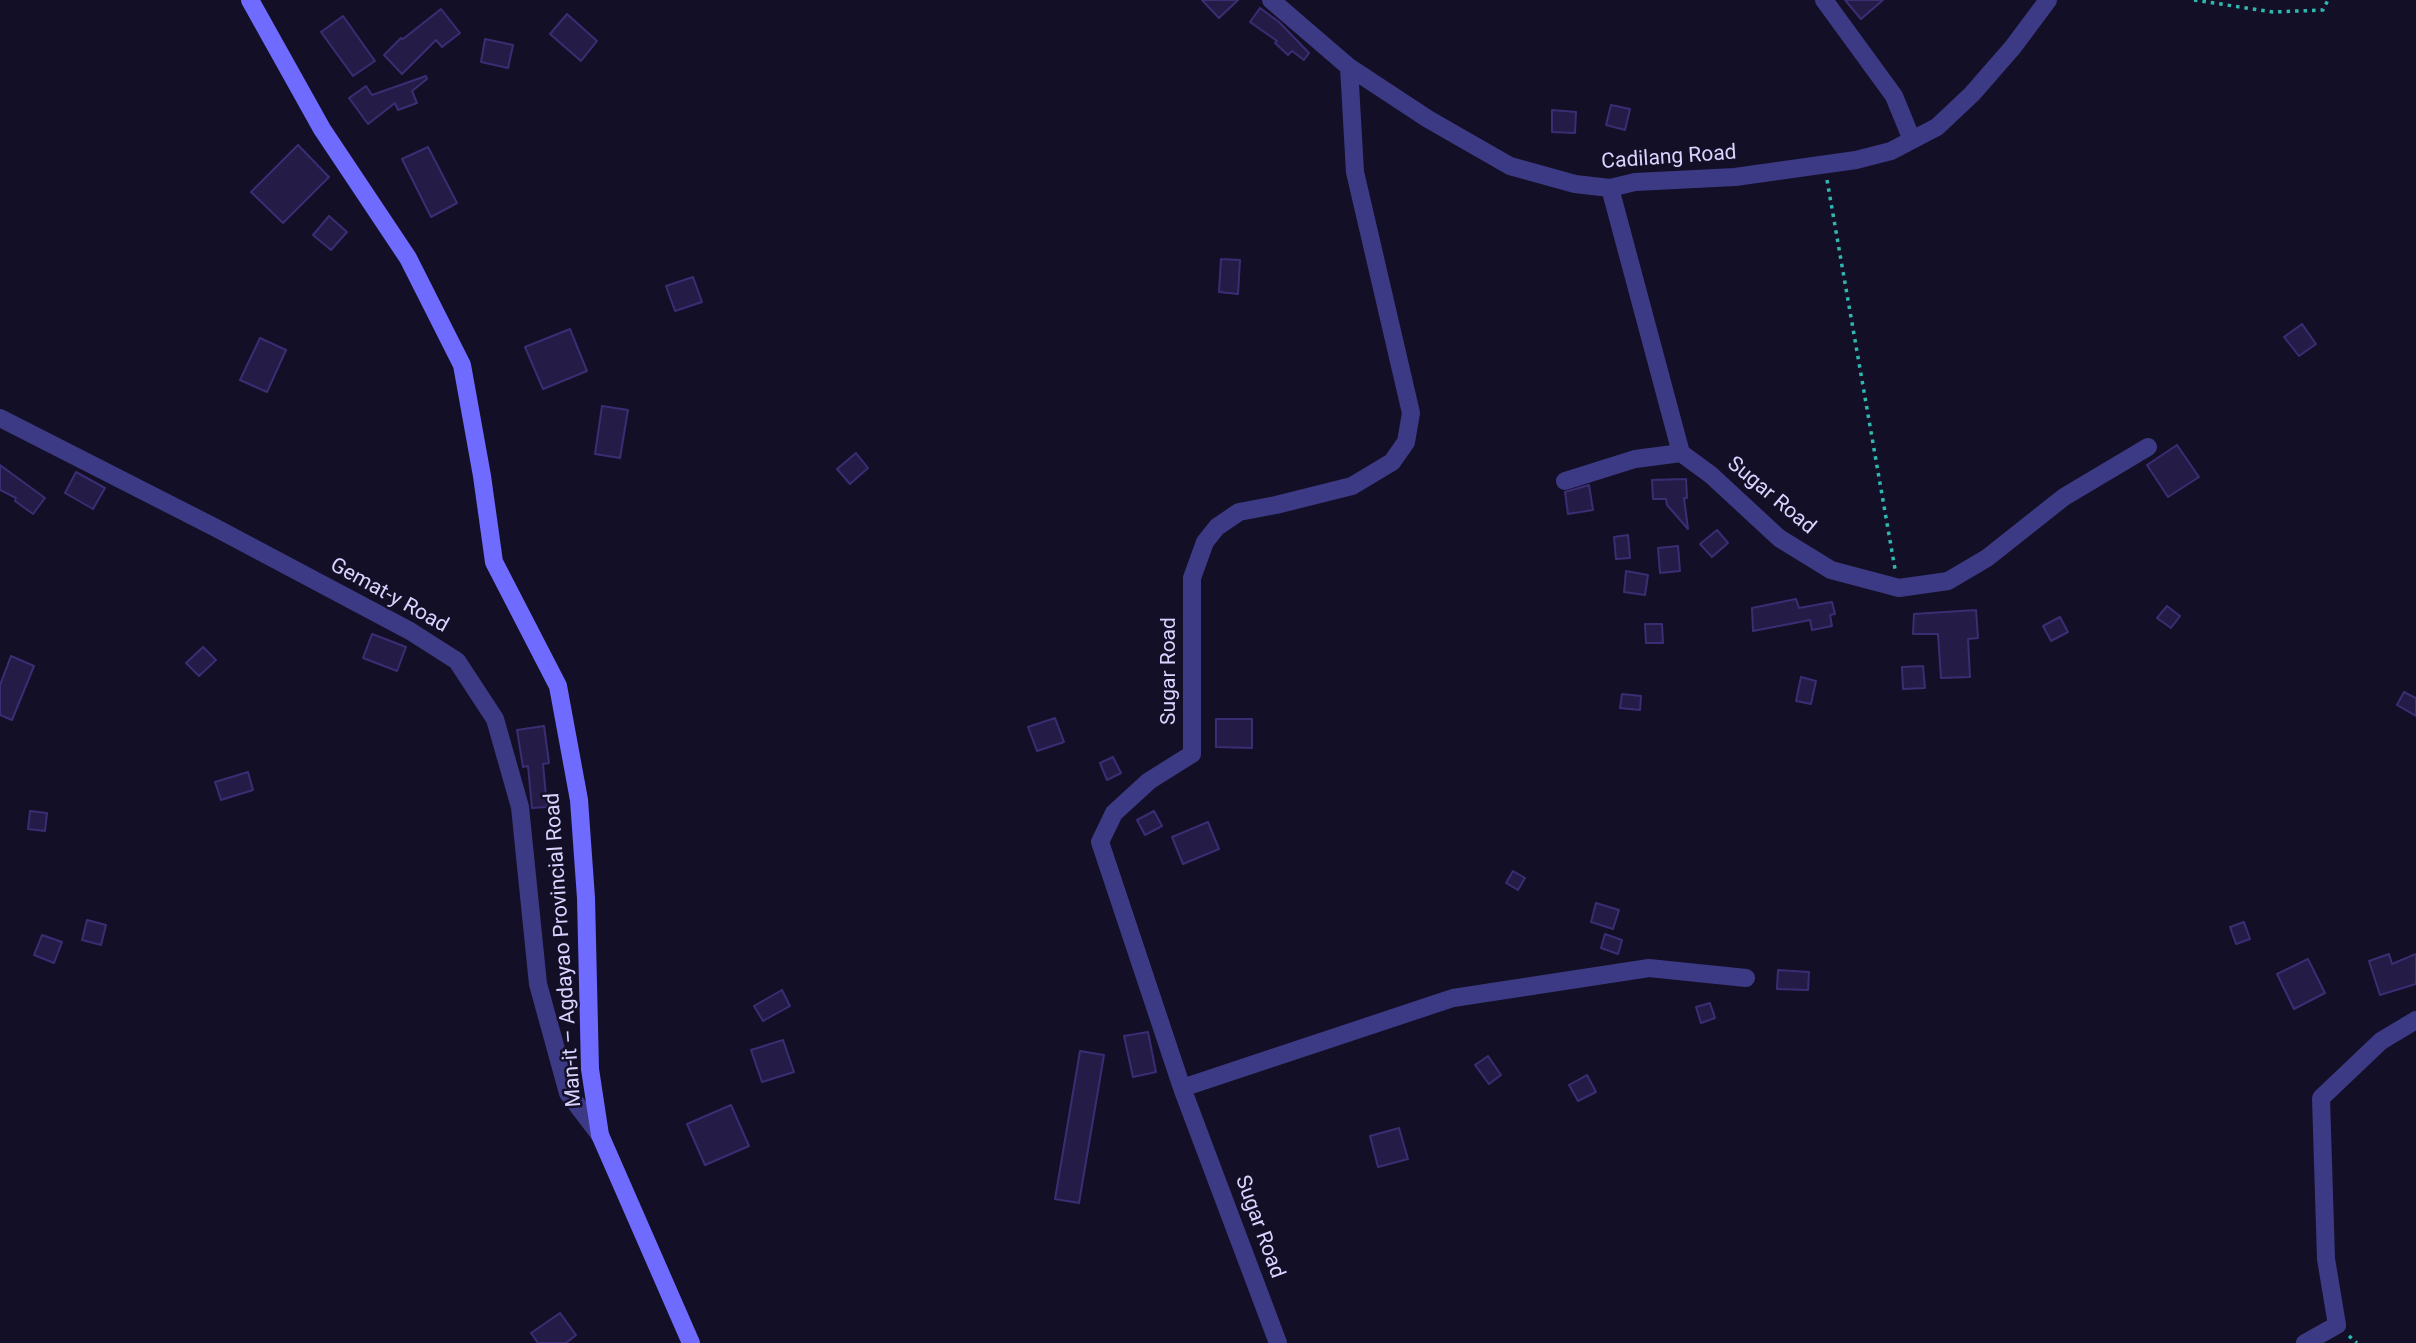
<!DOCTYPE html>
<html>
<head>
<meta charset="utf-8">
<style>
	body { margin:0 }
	canvas { display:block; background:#130f26 }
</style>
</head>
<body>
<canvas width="2416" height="1343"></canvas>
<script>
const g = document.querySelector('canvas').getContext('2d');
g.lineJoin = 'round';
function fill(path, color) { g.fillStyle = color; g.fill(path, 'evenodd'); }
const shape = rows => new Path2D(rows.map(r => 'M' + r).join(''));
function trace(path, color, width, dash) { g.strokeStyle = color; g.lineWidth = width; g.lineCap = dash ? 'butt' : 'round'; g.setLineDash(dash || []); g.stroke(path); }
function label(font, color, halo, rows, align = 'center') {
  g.font = font + ' Roboto,sans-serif'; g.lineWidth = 5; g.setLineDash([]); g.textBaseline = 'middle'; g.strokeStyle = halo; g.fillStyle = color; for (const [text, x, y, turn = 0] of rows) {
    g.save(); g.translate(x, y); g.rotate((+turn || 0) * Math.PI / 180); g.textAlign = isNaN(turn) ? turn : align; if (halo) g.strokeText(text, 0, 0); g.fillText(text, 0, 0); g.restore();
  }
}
const building = shape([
	[1202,0,1238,0,1219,18,1202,0],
	[1845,0,1883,0,1861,19,1845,0],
	[1260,8,1279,22,1309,53,1304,60,1292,51,1288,55,1275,43,1277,41,1250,22,1260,8],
	[441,9,460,33,442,47,436,40,402,74,384,55,401,38,403,39,441,9],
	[567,14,597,41,581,61,550,34,567,14],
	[343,16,375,61,353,76,321,32,343,16],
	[485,39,513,45,508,68,481,62,485,39],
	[426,76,427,79,412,91,417,103,398,110,395,103,368,124,349,98,366,86,372,95,426,76],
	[1611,105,1630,109,1625,130,1606,125,1611,105],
	[1552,110,1576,112,1575,133,1552,132,1552,110],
	[298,145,329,177,283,223,251,192,298,145],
	[428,147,457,203,431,217,402,159,428,147],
	[329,216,347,232,331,250,313,235,329,216],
	[1221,259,1240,260,1238,294,1219,292,1221,259],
	[693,277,702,302,675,311,666,286,693,277],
	[2302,324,2316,344,2299,356,2284,337,2302,324],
	[570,329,587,371,543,389,525,347,570,329],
	[260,338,286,350,267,392,240,380,260,338],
	[602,406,628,410,620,458,595,454,602,406],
	[2177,445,2199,477,2168,497,2147,465,2177,445],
	[856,453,868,468,850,484,837,469,856,453],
	[0,465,45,498,33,514,15,501,16,498,0,490,0,465],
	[76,472,105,488,93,509,65,493,76,472],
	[1686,479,1687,498,1684,498,1688,529,1667,505,1666,499,1653,499,1652,480,1686,479],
	[1589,485,1593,510,1568,514,1565,492,1589,485],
	[1717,530,1728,543,1712,557,1700,544,1717,530],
	[1628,535,1630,558,1616,559,1614,537,1628,535],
	[1678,546,1680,571,1660,573,1658,548,1678,546],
	[1626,571,1648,575,1645,595,1624,592,1626,571],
	[1796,599,1799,608,1832,602,1835,614,1830,615,1832,626,1812,630,1810,620,1753,631,1752,608,1796,599],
	[2167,606,2180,616,2171,628,2157,618,2167,606],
	[1976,610,1978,638,1968,639,1970,677,1941,678,1938,634,1913,634,1914,614,1976,610],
	[2060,617,2068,632,2051,641,2043,626,2060,617],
	[1645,624,1662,624,1663,643,1646,643,1645,624],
	[372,634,406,647,397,671,363,658,372,634],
	[203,647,216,660,199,676,186,663,203,647],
	[11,656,34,666,12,720,0,715,0,685,11,656],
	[1923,666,1925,688,1903,689,1902,667,1923,666],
	[1801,677,1816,681,1811,704,1796,701,1801,677],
	[2404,692,2416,698,2416,716,2397,705,2404,692],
	[1622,694,1641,696,1640,710,1620,708,1622,694],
	[1055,718,1064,742,1037,751,1028,727,1055,718],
	[1216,719,1252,719,1252,748,1216,747,1216,719],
	[544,726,549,763,543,764,547,807,532,808,528,766,523,767,517,730,544,726],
	[1113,757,1121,773,1107,780,1100,763,1113,757],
	[248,772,253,790,221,800,215,782,248,772],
	[30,811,47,813,45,831,28,829,30,811],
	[1154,811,1162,826,1145,835,1137,820,1154,811],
	[1208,822,1219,849,1183,864,1172,837,1208,822],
	[1513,871,1525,878,1518,890,1506,883,1513,871],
	[1596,903,1619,910,1613,929,1591,922,1596,903],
	[87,920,106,925,101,945,82,940,87,920],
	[2244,922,2250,939,2236,944,2230,927,2244,922],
	[1605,934,1622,940,1618,954,1601,948,1605,934],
	[42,935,62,942,54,963,34,955,42,935],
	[2389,954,2392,964,2416,954,2416,984,2380,995,2369,961,2389,954],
	[2308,959,2325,993,2294,1009,2277,974,2308,959],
	[1778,970,1809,972,1808,990,1777,989,1778,970],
	[782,990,790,1006,763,1021,754,1006,782,990],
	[1710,1003,1715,1018,1701,1023,1696,1007,1710,1003],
	[1148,1032,1156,1072,1133,1077,1124,1036,1148,1032],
	[783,1040,794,1072,762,1082,751,1050,783,1040],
	[1080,1051,1104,1055,1079,1203,1055,1199,1080,1051],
	[1488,1056,1501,1075,1489,1084,1475,1065,1488,1056],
	[1587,1075,1596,1092,1578,1101,1569,1085,1587,1075],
	[731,1105,749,1146,705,1165,687,1124,731,1105],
	[1399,1128,1408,1159,1378,1167,1370,1136,1399,1128],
	[560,1313,576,1335,566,1343,538,1343,531,1333,560,1313]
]);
const path = shape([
	[2194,0,2273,12,2323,10,2328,0],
	[1827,180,1895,569],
	[2349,1336,2357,1343]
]);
const street = shape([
	[1271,0,1349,67,1428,119,1510,166,1575,184,1610,188,1635,182,1735,177,1856,160,1891,151,1912,140,1894,96,1824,0],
	[1912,140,1937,127,1972,94,2013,47,2048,0],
	[1610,188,1681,453,1711,475,1779,538,1831,570,1899,588,1948,581,1987,558,2064,497,2148,447],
	[0,418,216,528,410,631,457,661,495,719,520,807,538,984,568,1093,600,1135],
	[1565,481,1635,459,1681,453],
	[1182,1088,1453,998,1649,968,1746,978],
	[1278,1343,1182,1088,1100,842,1114,813,1149,781,1192,754,1192,578,1205,542,1217,527,1239,512,1276,505,1352,486,1392,462,1406,442,1411,413,1355,172,1349,67],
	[2305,1343,2337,1325,2326,1259,2321,1098,2381,1041,2416,1020]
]);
const secondary = shape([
	[250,0,322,129,408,258,462,365,482,476,494,562,558,686,579,800,586,898,590,1069,600,1135,691,1343]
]);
const streetNames = [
	["Cadilang Road",1669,158,-4],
	["Sugar Road",1771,496,40],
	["Gemat-y Road",389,596,29],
	["Sugar Road",1170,671,-90],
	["Man-it – Agdayao Provincial Road",564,950,-94],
	["Sugar Road",1259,1227,70]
];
fill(building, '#241b47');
trace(building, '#3b2d73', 2);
trace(path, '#2fb8b0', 3.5, [3.5, 5]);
trace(street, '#3d3a85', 18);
trace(secondary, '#6f6bff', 18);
label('21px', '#d9d4ff', '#130f26', streetNames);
</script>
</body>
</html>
